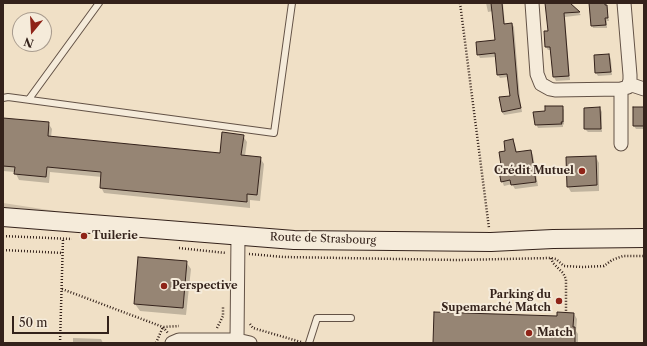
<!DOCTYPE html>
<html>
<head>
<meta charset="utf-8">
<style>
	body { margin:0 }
	#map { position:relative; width:647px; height:346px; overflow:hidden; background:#f0e0c6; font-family:"Libre Caslon Text",serif }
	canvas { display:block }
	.frame { position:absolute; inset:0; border:4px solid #34221b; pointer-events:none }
	.north { position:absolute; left:12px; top:12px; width:40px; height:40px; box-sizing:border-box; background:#f5ebda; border:1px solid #a89b8e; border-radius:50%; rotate:198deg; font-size:11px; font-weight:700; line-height:16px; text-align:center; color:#34221b }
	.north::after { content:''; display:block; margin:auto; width:14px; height:18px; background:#8f2418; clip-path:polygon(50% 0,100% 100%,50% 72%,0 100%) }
	.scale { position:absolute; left:12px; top:316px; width:97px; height:18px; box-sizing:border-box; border:2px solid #34221b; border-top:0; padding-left:5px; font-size:12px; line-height:14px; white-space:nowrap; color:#34221b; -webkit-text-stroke:3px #f5ebda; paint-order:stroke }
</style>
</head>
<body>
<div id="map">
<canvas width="647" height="346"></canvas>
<div class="frame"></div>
<div class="north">N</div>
<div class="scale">50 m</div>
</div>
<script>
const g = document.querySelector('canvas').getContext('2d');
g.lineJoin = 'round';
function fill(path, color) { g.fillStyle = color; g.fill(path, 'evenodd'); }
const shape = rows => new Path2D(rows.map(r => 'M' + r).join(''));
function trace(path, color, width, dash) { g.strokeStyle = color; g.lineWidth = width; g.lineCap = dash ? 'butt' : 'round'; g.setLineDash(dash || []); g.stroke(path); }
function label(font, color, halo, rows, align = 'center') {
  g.font = font + ' "Libre Caslon Text",serif'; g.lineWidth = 4; g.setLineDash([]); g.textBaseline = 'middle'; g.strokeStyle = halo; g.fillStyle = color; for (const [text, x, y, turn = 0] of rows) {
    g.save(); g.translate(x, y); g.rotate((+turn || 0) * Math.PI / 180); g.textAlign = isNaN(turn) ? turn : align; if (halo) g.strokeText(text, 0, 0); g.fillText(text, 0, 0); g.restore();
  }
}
const green = shape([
	[3,203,62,212,3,207]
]);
const shadow = shape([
	[486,3,503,3,505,25,512,24,514,27,520,99,522,112,504,115,502,112,511,96,508,77,500,78,498,75,496,57,480,58,478,54,496,41,493,11,488,12],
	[546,3,569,3,581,15,565,17,570,80,556,81,554,77,552,50,548,50,546,47,549,32],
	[590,3,606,3,609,21,607,21,607,28,593,28,592,25],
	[609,55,611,59,612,75,598,76,596,73],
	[562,107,564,110,564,124,563,125,563,127,538,128,536,124,546,112],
	[600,108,602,112,602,132,588,132,585,129],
	[644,108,644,129,636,129,634,126],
	[3,119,48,123,52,129,51,137,220,154,243,136,247,142,245,156,260,158,264,164,260,201,250,200,250,208,104,193,101,187,102,177,50,172,49,183,19,180,15,172,3,171],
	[513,140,515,144,517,153,531,151,533,155,538,186,515,189,512,184,504,186,502,181,502,166,507,152],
	[596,157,599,163,599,191,571,192,568,187],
	[186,262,191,269,186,315,140,311,135,304],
	[574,314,577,319,576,331,578,334,578,343,434,343],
	[73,338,101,339,103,343,73,343]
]);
const building = shape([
	[491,3,502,3,504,24,512,23,518,94,521,108,502,112,499,97,510,96,507,74,497,75,495,53,477,55,476,42,495,40,491,3],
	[545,3,570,3,580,12,564,13,569,76,553,77,550,47,545,47,544,31,548,31,545,3],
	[589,3,605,3,605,5,607,5,608,18,605,18,606,25,591,26,589,3],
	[609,54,611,72,595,73,594,55,609,54],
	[545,106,563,106,563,122,561,122,562,124,535,125,533,112,545,111,545,106],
	[600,107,601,129,584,129,584,108,600,107],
	[633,107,644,107,644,126,633,126,633,107],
	[3,118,49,122,48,136,220,153,222,132,244,135,241,155,261,157,257,195,247,194,247,202,100,188,101,172,47,167,46,177,14,174,15,167,3,166,3,118],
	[513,139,516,152,531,150,536,182,511,185,510,180,501,182,498,166,501,165,499,152,505,151,504,141,513,139],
	[596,156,597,185,567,187,566,157,596,156],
	[138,257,187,261,183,308,134,304,138,257],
	[434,312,557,316,557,312,574,313,573,327,575,327,575,343,433,343,434,312]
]);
const path = shape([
	[460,3,489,228],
	[3,236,72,239],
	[179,248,226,253],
	[3,250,63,253],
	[249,254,284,257,458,260,551,258,556,259,564,266,583,267,604,266,612,260,623,256,644,256],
	[551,258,553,263,563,273,566,279,566,312],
	[62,289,163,327,168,333],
	[250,324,253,328,301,342],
	[217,328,223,316,223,306],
	[60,343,63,239],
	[156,343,163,327,179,326]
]);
const lane = shape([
	[3,98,8,97,274,133,292,3],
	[29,99,99,3],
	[309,343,317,318,351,318]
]);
const street = shape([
	[532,3,537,74,541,84,550,89,555,90,621,89,628,87,630,80,630,75,624,3],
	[629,84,644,89],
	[621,89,621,144],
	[237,340,250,343],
	[172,343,179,340,237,340,238,236]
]);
const secondary = shape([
	[3,217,294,240,491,242,553,239,644,238]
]);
const markers = [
	[582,171,4,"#8f2418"],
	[84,236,4,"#8f2418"],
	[164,286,4,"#8f2418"],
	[559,301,4,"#8f2418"],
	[529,333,4,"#8f2418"]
];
const poiNames = [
	["Crédit Mutuel",574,171,"right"],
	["Tuilerie",92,236],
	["Perspective",172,286],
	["Parking du",551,295,"right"],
	["Supemarché Match",551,308,"right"],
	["Match",537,333]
];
const streetNames = [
	["Route de Strasbourg",323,239,2]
];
fill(green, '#d0c0a9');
fill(shadow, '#0003');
fill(building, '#968574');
trace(building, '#34221b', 1);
trace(lane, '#635246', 8);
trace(street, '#635246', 15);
trace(secondary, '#34221b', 20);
trace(path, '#34221b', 2.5, [1, 2]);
trace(lane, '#f5ebda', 6);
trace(street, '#f5ebda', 13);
trace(secondary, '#f5ebda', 18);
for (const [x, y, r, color] of markers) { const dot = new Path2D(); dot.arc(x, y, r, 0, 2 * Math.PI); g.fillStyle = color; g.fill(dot); trace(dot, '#f5ebda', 1.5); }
label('bold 11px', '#34221b', '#f5ebda', poiNames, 'left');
label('11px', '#34221b', '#f5ebda', streetNames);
</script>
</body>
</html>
